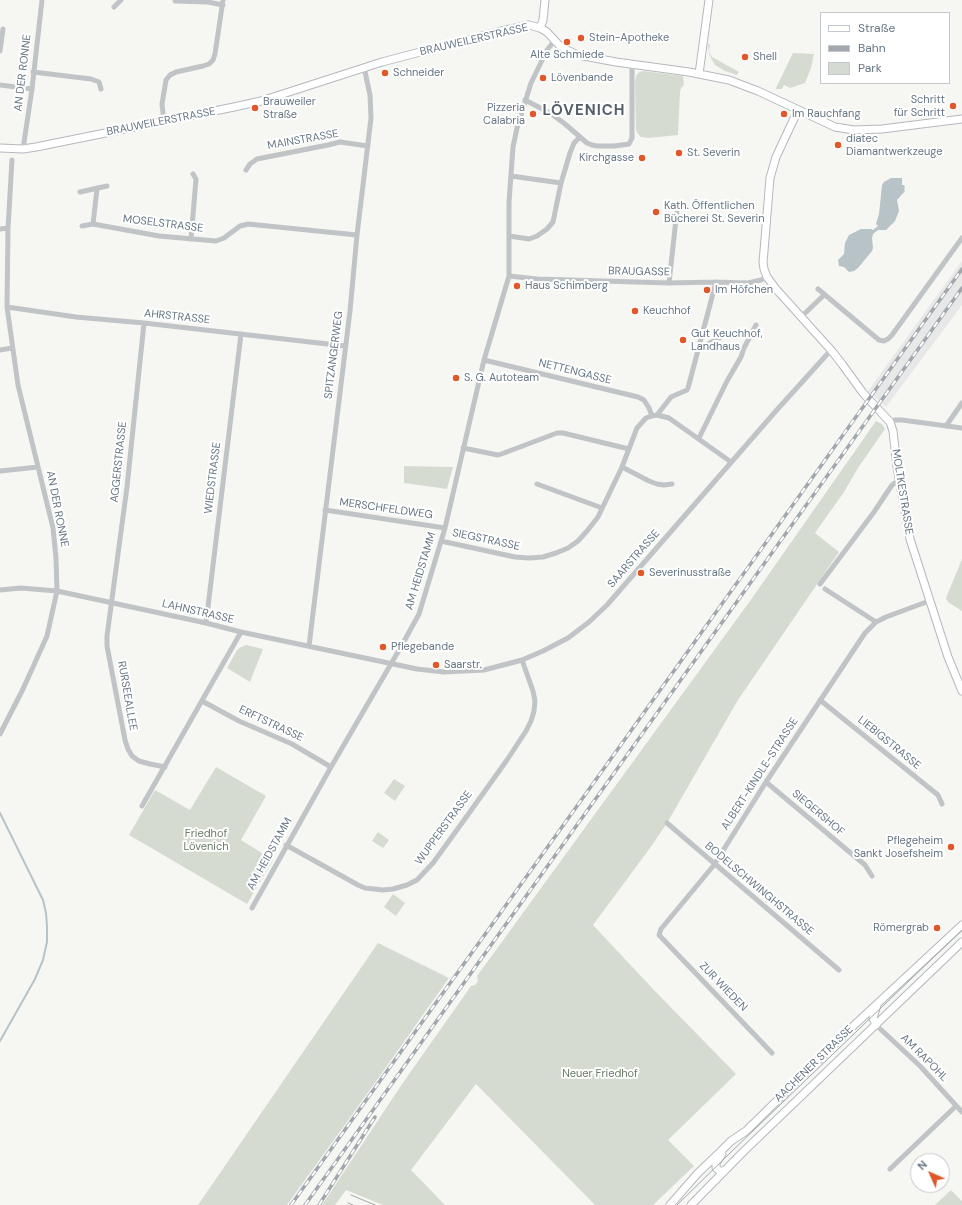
<!DOCTYPE html>
<html>
<head>
<meta charset="utf-8">
<style>
	body { margin:0 }
	#map { position:relative; width:962px; height:1205px; overflow:hidden; background:#f6f6f3; font-family:"DM Sans",sans-serif }
	canvas { display:block }
	.legend { position:absolute; left:820px; top:12px; width:130px; height:72px; box-sizing:border-box; background:#fff; border:1px solid #c2c8ce; margin:0; padding:5px 7px; list-style:none; font-size:12px; color:#667684 }
	.legend li { display:flex; align-items:center; gap:8px; height:20px }
	.legend b { width:20px; border:1px solid #c2c8ce }
	.north { position:absolute; left:910px; top:1153px; width:40px; height:40px; box-sizing:border-box; background:#fff; border:1px solid #c2c8ce; border-radius:50%; rotate:315deg; font-size:11px; font-weight:700; line-height:16px; text-align:center; color:#667684 }
	.north::after { content:''; display:block; margin:auto; width:14px; height:18px; background:#e05729; clip-path:polygon(50% 0,100% 100%,50% 72%,0 100%) }
</style>
</head>
<body>
<div id="map">
<canvas width="962" height="1205"></canvas>
<ul class="legend">
<li><b style="height:5px;background:#fff"></b>Straße</li>
<li><b style="height:5px;background:#a1a7ad"></b>Bahn</li>
<li><b style="height:11px;background:#d6dbd2"></b>Park</li>
</ul>
<div class="north">N</div>
</div>
<script>
const g = document.querySelector('canvas').getContext('2d');
g.lineJoin = 'round';
function fill(path, color) { g.fillStyle = color; g.fill(path, 'evenodd'); }
const shape = rows => new Path2D(rows.map(r => 'M' + r).join(''));
function trace(path, color, width, dash) { g.strokeStyle = color; g.lineWidth = width; g.lineCap = dash ? 'butt' : 'round'; g.setLineDash(dash || []); g.stroke(path); }
function label(font, color, halo, rows, align = 'center') {
  g.font = font + ' "DM Sans",sans-serif'; g.lineWidth = 4; g.setLineDash([]); g.textBaseline = 'middle'; g.strokeStyle = halo; g.fillStyle = color; for (const [text, x, y, turn = 0] of rows) {
    g.save(); g.translate(x, y); g.rotate((+turn || 0) * Math.PI / 180); g.textAlign = isNaN(turn) ? turn : align; if (halo) g.strokeText(text, 0, 0); g.fillText(text, 0, 0); g.restore();
  }
}
const built = shape([
	[962,261,962,305,886,407,868,391]
]);
const green = shape([
	[708,43,710,45,709,52,712,57,739,72,737,75,725,71,715,65,709,54],
	[793,53,814,54,811,68,805,83,790,88,784,85,782,89,776,89,776,88],
	[643,71,683,76,684,85,681,88,680,92,678,135,648,138,641,137,638,134,636,130,635,82,636,76,638,73],
	[876,421,882,424,885,429,858,468,844,492,815,533,839,552,738,700,667,823,650,848,593,925,653,989,736,1074,668,1140,694,1166,653,1205,595,1205,476,1084,411,1170,445,1205,383,1205,346,1190,335,1205,322,1205,402,1084,471,986,475,985,478,981,477,976,750,601],
	[404,466,453,467,447,489,404,483],
	[962,559,962,611,948,602,946,598],
	[246,645,263,649,250,682,227,668,237,650,241,647],
	[216,767,266,796,241,840,273,860,247,904,129,835,155,790,190,810],
	[394,779,405,786,395,801,384,793],
	[378,832,389,840,383,848,372,841],
	[393,894,405,903,396,916,384,907],
	[378,943,449,978,372,1087,287,1205,198,1205],
	[951,1190,962,1201,962,1205,935,1205]
]);
const water = shape([
	[891,178,902,178,902,185,904,185,905,188,904,189,905,191,897,200,899,211,895,221,886,230,878,230,873,234,872,238,873,248,872,251,858,268,854,271,849,272,844,267,839,266,838,260,844,254,845,243,849,235,861,229,871,229,873,230,878,226,876,224,879,214,882,185,884,182]
]);
const stream = shape([
	[0,813,43,900,46,913,47,926,47,942,43,960,35,979,0,1041]
]);
const street = shape([
	[175,1,208,2,223,5],
	[114,7,121,0],
	[0,51,3,29],
	[33,72,91,79,99,82,101,89],
	[0,85,32,89],
	[525,100,550,113,565,124,587,143,592,145,597,146,614,146,629,144,632,138,632,65],
	[164,122,162,104,166,80,170,75,176,72,203,66,209,64,213,60,215,54,223,0],
	[23,149,32,89,42,0],
	[246,170,250,164,257,159,328,145,340,142,368,146],
	[511,176,561,183],
	[80,192,107,186],
	[93,224,97,189],
	[82,226,93,224,159,236,216,241,224,238,240,226,248,224,357,235],
	[0,229,8,228],
	[509,236,529,239,537,236,547,229,553,222,561,183,570,153,574,143,580,137],
	[191,239,196,179,193,174],
	[509,276,537,279,669,283,716,282,748,283,761,280,767,277],
	[669,283,677,210],
	[818,289,879,340,884,341,888,339,892,335,962,238],
	[7,307,76,317,144,323,345,346],
	[801,317,824,295],
	[144,323,127,487,107,636,107,646,125,740,128,749,132,756,139,761,150,764,165,767],
	[699,349,728,333,735,332],
	[0,350,12,348],
	[484,360,638,397,644,400,649,408,652,416],
	[657,415,671,397,687,390,688,388,716,282],
	[890,422,895,420,902,420,962,428],
	[946,426,962,403],
	[699,438,727,381,741,357,744,348,756,325],
	[463,448,498,455,504,453,557,433,563,433,629,449],
	[622,467,649,481,657,484,664,485,672,484],
	[0,471,38,467],
	[537,484,602,508],
	[325,510,445,528],
	[441,541,515,557,529,558,543,557,556,553,568,548,578,541,587,531,598,517,622,467,637,428,646,418,652,416,657,415,669,418,731,462],
	[820,584,874,512,892,485,899,480],
	[825,589,876,622],
	[0,590,21,588,57,591,206,623,241,632,417,669,444,672,484,670,522,660,543,651,568,638,589,622,607,605,775,412,831,350],
	[206,623,241,334],
	[309,646,350,311,357,235,371,118,370,95,364,67],
	[820,700,938,795,942,804],
	[202,701,239,721,292,744,331,767],
	[0,734,23,689,47,636,57,591,56,558,53,528,18,385,7,307,8,228,12,160],
	[766,782,865,865,872,876],
	[142,806,241,632],
	[667,823,839,970],
	[286,845,358,885,365,888,383,890,393,889,407,885,417,880,433,863,467,816,507,760,526,731,531,721,534,711,535,701,533,691,522,660],
	[252,908,331,767,402,645,419,614,445,528,484,360,509,276,509,202,513,147,517,128,531,83,547,50,555,40],
	[876,1025,920,1066,962,1112],
	[772,1053,659,935,661,929,714,865,766,782,865,633,876,622,886,617,929,601],
	[890,1169,956,1106]
]);
const secondary = shape([
	[540,28,543,20,545,0],
	[699,74,709,0],
	[798,110,776,157,770,178,764,251,763,262,764,269,767,277,776,289,831,350,842,364,863,393,890,422,893,431,897,467,910,539,948,657,962,691],
	[0,148,23,149,36,147,234,107,261,101,382,62,497,32,529,25,540,28,547,32,559,45,567,50,578,55,616,62,689,72,729,80,758,91,835,127,854,130,882,129,962,119],
	[876,1025,873,1018,877,1005],
	[722,1154,716,1163,716,1168,721,1172,725,1170],
	[670,1205,698,1173,720,1152,731,1141,746,1131,850,1029,962,925],
	[691,1205,744,1151,962,942]
]);
const tram = shape([
	[351,1195,375,1205],
	[348,1203,353,1205],
	[677,1205,730,1153,962,930]
]);
const rail = shape([
	[291,1205,962,269],
	[305,1205,680,681,962,288],
	[319,1205,375,1117]
]);
const markers = [
	[581,38,4,"#e05729"],
	[567,42,4,"#e05729"],
	[745,57,4,"#e05729"],
	[385,73,4,"#e05729"],
	[543,78,4,"#e05729"],
	[953,106,4,"#e05729"],
	[255,108,4,"#e05729"],
	[533,114,4,"#e05729"],
	[784,114,4,"#e05729"],
	[838,145,4,"#e05729"],
	[679,153,4,"#e05729"],
	[642,158,4,"#e05729"],
	[656,212,4,"#e05729"],
	[517,286,4,"#e05729"],
	[707,290,4,"#e05729"],
	[635,311,4,"#e05729"],
	[683,340,4,"#e05729"],
	[456,378,4,"#e05729"],
	[641,573,4,"#e05729"],
	[383,647,4,"#e05729"],
	[436,665,4,"#e05729"],
	[951,847,4,"#e05729"],
	[937,928,4,"#e05729"]
];
const poiNames = [
	["Stein-Apotheke",589,38],
	["Alte Schmiede",567,55,"center"],
	["Shell",753,57],
	["Schneider",393,73],
	["Lövenbande",551,78],
	["Schritt",945,100,"right"],
	["für Schritt",945,113,"right"],
	["Brauweiler",263,102],
	["Straße",263,115],
	["Pizzeria",525,108,"right"],
	["Calabria",525,121,"right"],
	["Im Rauchfang",792,114],
	["diatec",846,139],
	["Diamantwerkzeuge",846,152],
	["St. Severin",687,153],
	["Kirchgasse",634,158,"right"],
	["Kath. Öffentlichen",664,206],
	["Bücherei St. Severin",664,219],
	["Haus Schimberg",525,286],
	["Im Höfchen",715,290],
	["Keuchhof",643,311],
	["Gut Keuchhof,",691,334],
	["Landhaus",691,347],
	["S. G. Autoteam",464,378],
	["Severinusstraße",649,573],
	["Pflegebande",391,647],
	["Saarstr.",444,665],
	["Pflegeheim",943,841,"right"],
	["Sankt Josefsheim",943,854,"right"],
	["Römergrab",929,928,"right"]
];
const streetNames = [
	["BRAUWEILERSTRASSE",474,40,-13],
	["AN DER RONNE",23,73,-83],
	["BRAUWEILERSTRASSE",161,122,-11],
	["MAINSTRASSE",303,140,-10],
	["MOSELSTRASSE",163,224,7],
	["BRAUGASSE",639,272,1],
	["AHRSTRASSE",177,317,6],
	["SPITZANGERWEG",334,355,-83],
	["NETTENGASSE",575,372,14],
	["AGGERSTRASSE",119,462,-84],
	["WIEDSTRASSE",213,478,-83],
	["MOLTKESTRASSE",902,492,81],
	["AN DER RONNE",57,509,79],
	["MERSCHFELDWEG",386,509,8],
	["SIEGSTRASSE",486,540,12],
	["SAARSTRASSE",634,559,-49],
	["AM HEIDSTAMM",421,571,-73],
	["LAHNSTRASSE",198,612,13],
	["RURSEEALLEE",127,696,80],
	["ERFTSTRASSE",271,724,25],
	["LIEBIGSTRASSE",889,743,39],
	["ALBERT-KINDLE-STRASSE",760,774,-57],
	["SIEGERSHOF",818,813,40],
	["WUPPERSTRASSE",444,828,-54],
	["AM HEIDSTAMM",270,854,-61],
	["BODELSCHWINGHSTRASSE",759,889,40],
	["ZUR WIEDEN",723,987,46],
	["AM RAPOHL",924,1058,45],
	["AACHENER STRASSE",814,1064,-44]
];
const parkNames = [
	["Friedhof",206,834],
	["Lövenich",206,847],
	["Neuer Friedhof",600,1074]
];
const districtNames = [
	["LÖVENICH",584,111]
];
fill(built, '#e7e8e7');
fill(green, '#d6dbd2');
fill(water, '#b8c3c8');
trace(stream, '#b8c3c8', 2);
trace(secondary, '#b4b9be', 9);
trace(street, '#c0c4c7', 5);
trace(secondary, '#fff', 7);
trace(tram, '#a1a7ad', 1);
trace(rail, '#a1a7ad', 3.5);
trace(rail, '#fff', 2, [6]);
for (const [x, y, r, color] of markers) { const dot = new Path2D(); dot.arc(x, y, r, 0, 2 * Math.PI); g.fillStyle = color; g.fill(dot); trace(dot, '#fff', 1.5); }
label('11px', '#667684', '#fff', poiNames, 'left');
label('11px', '#667684', '#fff', streetNames);
label('11px', '#697b65', '#fff', parkNames);
g.letterSpacing = '1px';
label('bold 15px', '#545f69', '#fff', districtNames);
g.letterSpacing = '0px';
</script>
</body>
</html>
